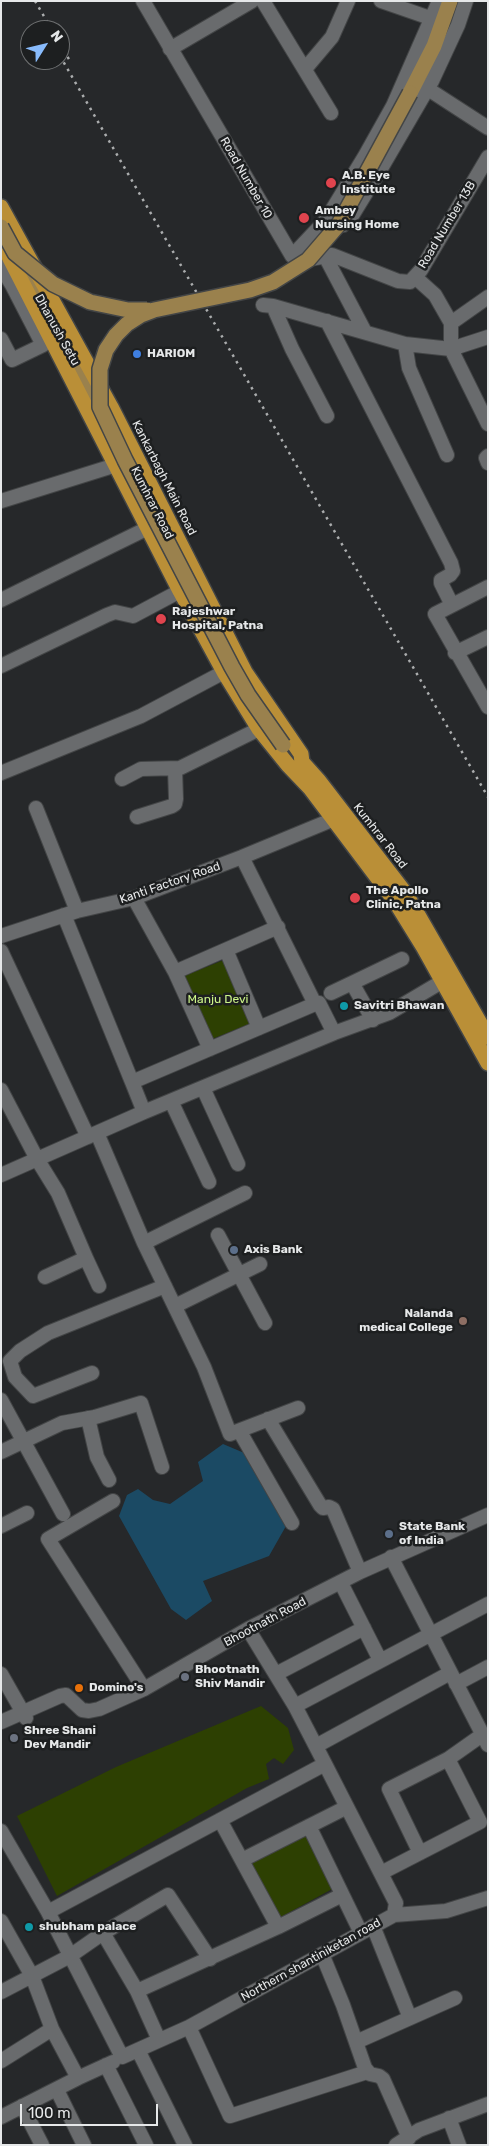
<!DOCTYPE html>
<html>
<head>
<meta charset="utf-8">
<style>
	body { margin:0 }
	#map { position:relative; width:489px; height:2146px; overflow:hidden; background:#26282a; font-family:Rubik,sans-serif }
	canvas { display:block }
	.frame { position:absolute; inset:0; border:2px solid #e6e8e9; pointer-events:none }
	.north { position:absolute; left:20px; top:20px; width:50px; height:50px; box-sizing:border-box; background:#1d1f20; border:1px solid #6d6f70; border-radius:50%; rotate:54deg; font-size:14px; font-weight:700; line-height:20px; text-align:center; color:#e6e8e9 }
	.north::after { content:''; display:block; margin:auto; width:18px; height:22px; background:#88bbfc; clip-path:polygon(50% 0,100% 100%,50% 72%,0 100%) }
	.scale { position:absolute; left:20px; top:2104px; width:138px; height:22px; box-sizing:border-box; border:2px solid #e6e8e9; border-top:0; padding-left:6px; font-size:15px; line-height:18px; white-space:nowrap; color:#e6e8e9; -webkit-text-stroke:4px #1d1f20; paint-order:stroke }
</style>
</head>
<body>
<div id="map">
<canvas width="489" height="2146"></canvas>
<div class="frame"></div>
<div class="north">N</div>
<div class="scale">100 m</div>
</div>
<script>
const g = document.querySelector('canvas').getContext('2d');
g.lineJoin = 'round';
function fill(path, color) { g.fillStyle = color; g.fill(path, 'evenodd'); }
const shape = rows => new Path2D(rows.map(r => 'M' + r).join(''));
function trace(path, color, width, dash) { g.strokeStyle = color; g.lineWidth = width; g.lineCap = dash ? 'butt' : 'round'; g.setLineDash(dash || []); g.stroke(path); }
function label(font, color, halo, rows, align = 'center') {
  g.font = font + ' Rubik,sans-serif'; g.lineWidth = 5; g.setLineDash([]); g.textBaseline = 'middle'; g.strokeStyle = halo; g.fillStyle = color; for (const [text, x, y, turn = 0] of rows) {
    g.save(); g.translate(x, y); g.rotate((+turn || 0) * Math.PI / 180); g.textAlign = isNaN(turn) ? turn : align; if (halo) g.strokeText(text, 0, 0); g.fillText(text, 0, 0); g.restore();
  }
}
const green = shape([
	[224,960,252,1023,212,1039,184,976],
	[261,1706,288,1728,294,1750,283,1764,274,1758,266,1764,269,1779,247,1788,57,1896,17,1816,116,1767],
	[307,1832,334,1888,279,1918,250,1861]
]);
const water = shape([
	[223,1444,249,1455,286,1526,269,1556,203,1581,212,1601,186,1620,171,1609,119,1516,127,1495,138,1489,153,1500,170,1504,203,1481,198,1462]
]);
const minor = shape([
	[143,1,292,256,300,261,332,255,398,281,410,282,421,270,488,157],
	[263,1,331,113],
	[381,1,433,19],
	[170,49,252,1],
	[305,69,332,37,348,1],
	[428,89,488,128],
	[343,225,353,214,383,165,432,81,458,25,466,1],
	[292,256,326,220,365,156,393,106,439,1],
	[325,256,365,332],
	[1,267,12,285],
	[415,277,435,295,451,323],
	[488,297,451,323,451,349,488,424],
	[263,305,273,306,405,344,451,349,488,337],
	[273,306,292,349,327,416],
	[327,321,451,563,453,571,450,575,441,580,441,583,452,605],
	[1,339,12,360,43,345,12,285,21,280],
	[405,344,409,368,447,455],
	[488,456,486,458,488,463],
	[1,501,116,465],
	[488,587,435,614,488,707],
	[1,600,148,528],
	[455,653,488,637],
	[1,666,107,615,115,612,133,616,180,591],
	[1,773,141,716,224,672],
	[122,779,141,769,180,768,259,729],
	[36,808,77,911],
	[137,817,172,806,175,804,176,799,175,769],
	[134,898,175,972,210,1049],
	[64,915,132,1082,315,1004,242,857],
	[1,936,77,911,134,898,242,857,334,819],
	[226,950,259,1028],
	[1,951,88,1137],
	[175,972,278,927],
	[331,993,352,983],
	[315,1004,319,1003,334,1033],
	[373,1020,352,983,402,959],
	[203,1088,238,1164],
	[1,1090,37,1159,58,1193,86,1258,45,1277],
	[171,1101,209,1182],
	[144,1112,334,1033,389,1013,443,981],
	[97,1133,144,1243,204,1367,230,1434,298,1408],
	[1,1175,144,1112,132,1082],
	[218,1235,265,1323],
	[144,1243,245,1193],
	[86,1258,99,1286],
	[175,1306,260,1264],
	[92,1373,33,1396,15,1377,10,1361,20,1351,48,1333,165,1286],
	[1,1400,63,1514],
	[88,1418,97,1457,109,1480],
	[268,1419,320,1505,323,1508,329,1507,333,1509,360,1572],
	[240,1432,292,1523],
	[1,1452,62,1423,95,1417,141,1403,162,1467],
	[113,1501,48,1539,144,1689],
	[1,1526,27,1513],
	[391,1557,488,1745],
	[341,1583,380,1660],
	[1,1674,26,1718],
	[276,1674,364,1628],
	[456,1684,488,1667],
	[295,1706,488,1604],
	[1,1722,60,1696,66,1695,82,1710,89,1711,99,1709,144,1689,248,1629,360,1572,488,1515],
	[316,1746,450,1673],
	[309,1826,361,1933],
	[1,1831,48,1912,122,2057,189,2027,394,1915,396,1903,325,1764,295,1706,248,1629],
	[420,1853,389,1789,448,1759],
	[242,1860,347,1807],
	[381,1873,480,1822,448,1759,482,1735],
	[48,1912,325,1764],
	[394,1915,446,1911,488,1898],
	[1,1921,32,1976,52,2029],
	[373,1926,410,2018],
	[278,1927,342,1895],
	[103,1933,168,1895,210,1959],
	[322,1954,343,2005,365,2068,370,2074,379,2076,383,2079,409,2138],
	[137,1991,159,2040],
	[1,1992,70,1956,103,1933,137,1991,278,1927,220,1820],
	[189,2027,230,2116,367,2072],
	[356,2042,455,1998],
	[138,2050,185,2145],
	[1,2061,52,2029,78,2078,1,2117],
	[106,2065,146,2145],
	[78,2078,113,2062],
	[57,2090,84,2145],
	[22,2106,42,2145],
	[449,2118,459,2145],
	[396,2145,419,2130,488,2104]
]);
const major = shape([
	[410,93,434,46,450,1],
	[15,253,100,407]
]);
const highway = shape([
	[1,207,111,407,245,672,301,754,302,762,319,781,406,894,488,1037],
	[2,243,180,591,224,672,259,729,288,765,310,788,395,901,424,948,488,1063]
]);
const rail = shape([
	[35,1,52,30],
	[60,44,70,61],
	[60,56,488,797]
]);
const majorBridge = shape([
	[1,227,15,253,53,284,90,302,128,310,147,310],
	[283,745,248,695,232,667,125,460,100,407,100,369,106,350,116,335,127,324,141,315,154,310,250,290,273,282,308,260,339,224,410,93]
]);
const markers = [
	[331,183,6,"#e0444e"],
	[304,218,6,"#e0444e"],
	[137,354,5,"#3f7fe0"],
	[161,619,6,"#e0444e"],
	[355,898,6,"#e0444e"],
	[344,1006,5,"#0f9aa8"],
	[234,1250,5,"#5c6f8a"],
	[463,1321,5,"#8d6e63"],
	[389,1534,5,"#5c6f8a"],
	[185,1677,5,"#6b7280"],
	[79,1688,5,"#e8710a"],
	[14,1738,5,"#6b7280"],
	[29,1927,5,"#0f9aa8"]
];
const poiNames = [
	["A.B. Eye",342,176],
	["Institute",342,190],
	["Ambey",315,211],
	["Nursing Home",315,225],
	["HARIOM",147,354],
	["Rajeshwar",172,612],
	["Hospital, Patna",172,626],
	["The Apollo",366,891],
	["Clinic, Patna",366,905],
	["Savitri Bhawan",354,1006],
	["Axis Bank",244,1250],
	["Nalanda",453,1314,"right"],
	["medical College",453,1328,"right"],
	["State Bank",399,1527],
	["of India",399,1541],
	["Bhootnath",195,1670],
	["Shiv Mandir",195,1684],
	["Domino's",89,1688],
	["Shree Shani",24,1731],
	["Dev Mandir",24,1745],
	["shubham palace",39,1927]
];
const streetNames = [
	["Road Number 10",246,178,60],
	["Road Number 13B",447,225,-59],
	["Dhanush Setu",57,330,61],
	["Kankarbagh Main Road",164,478,63],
	["Kumhrar Road",152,503,63],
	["Kumhrar Road",380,836,52],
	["Kanti Factory Road",170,883,-19],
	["Bhootnath Road",265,1622,-28],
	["Northern shantiniketan road",311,1960,-29]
];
const parkNames = [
	["Manju Devi",218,1000]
];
fill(green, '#2d4002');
fill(water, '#1b4a64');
trace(minor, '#434546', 16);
trace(major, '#434546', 18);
trace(highway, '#434546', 18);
trace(minor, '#696b6d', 14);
trace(major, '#9a814d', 15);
trace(highway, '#ba8f37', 15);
trace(rail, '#abadae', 2.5, [2.5, 5]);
trace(majorBridge, '#434546', 18, []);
trace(majorBridge, '#9a814d', 15);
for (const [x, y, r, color] of markers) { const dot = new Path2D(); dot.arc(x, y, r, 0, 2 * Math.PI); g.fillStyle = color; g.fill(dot); trace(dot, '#1d1f20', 2); }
label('bold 12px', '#e6e8e9', '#1d1f20', poiNames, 'left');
label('12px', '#e6e8e9', '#1d1f20', streetNames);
label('12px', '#ccf489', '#1d1f20', parkNames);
</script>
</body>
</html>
